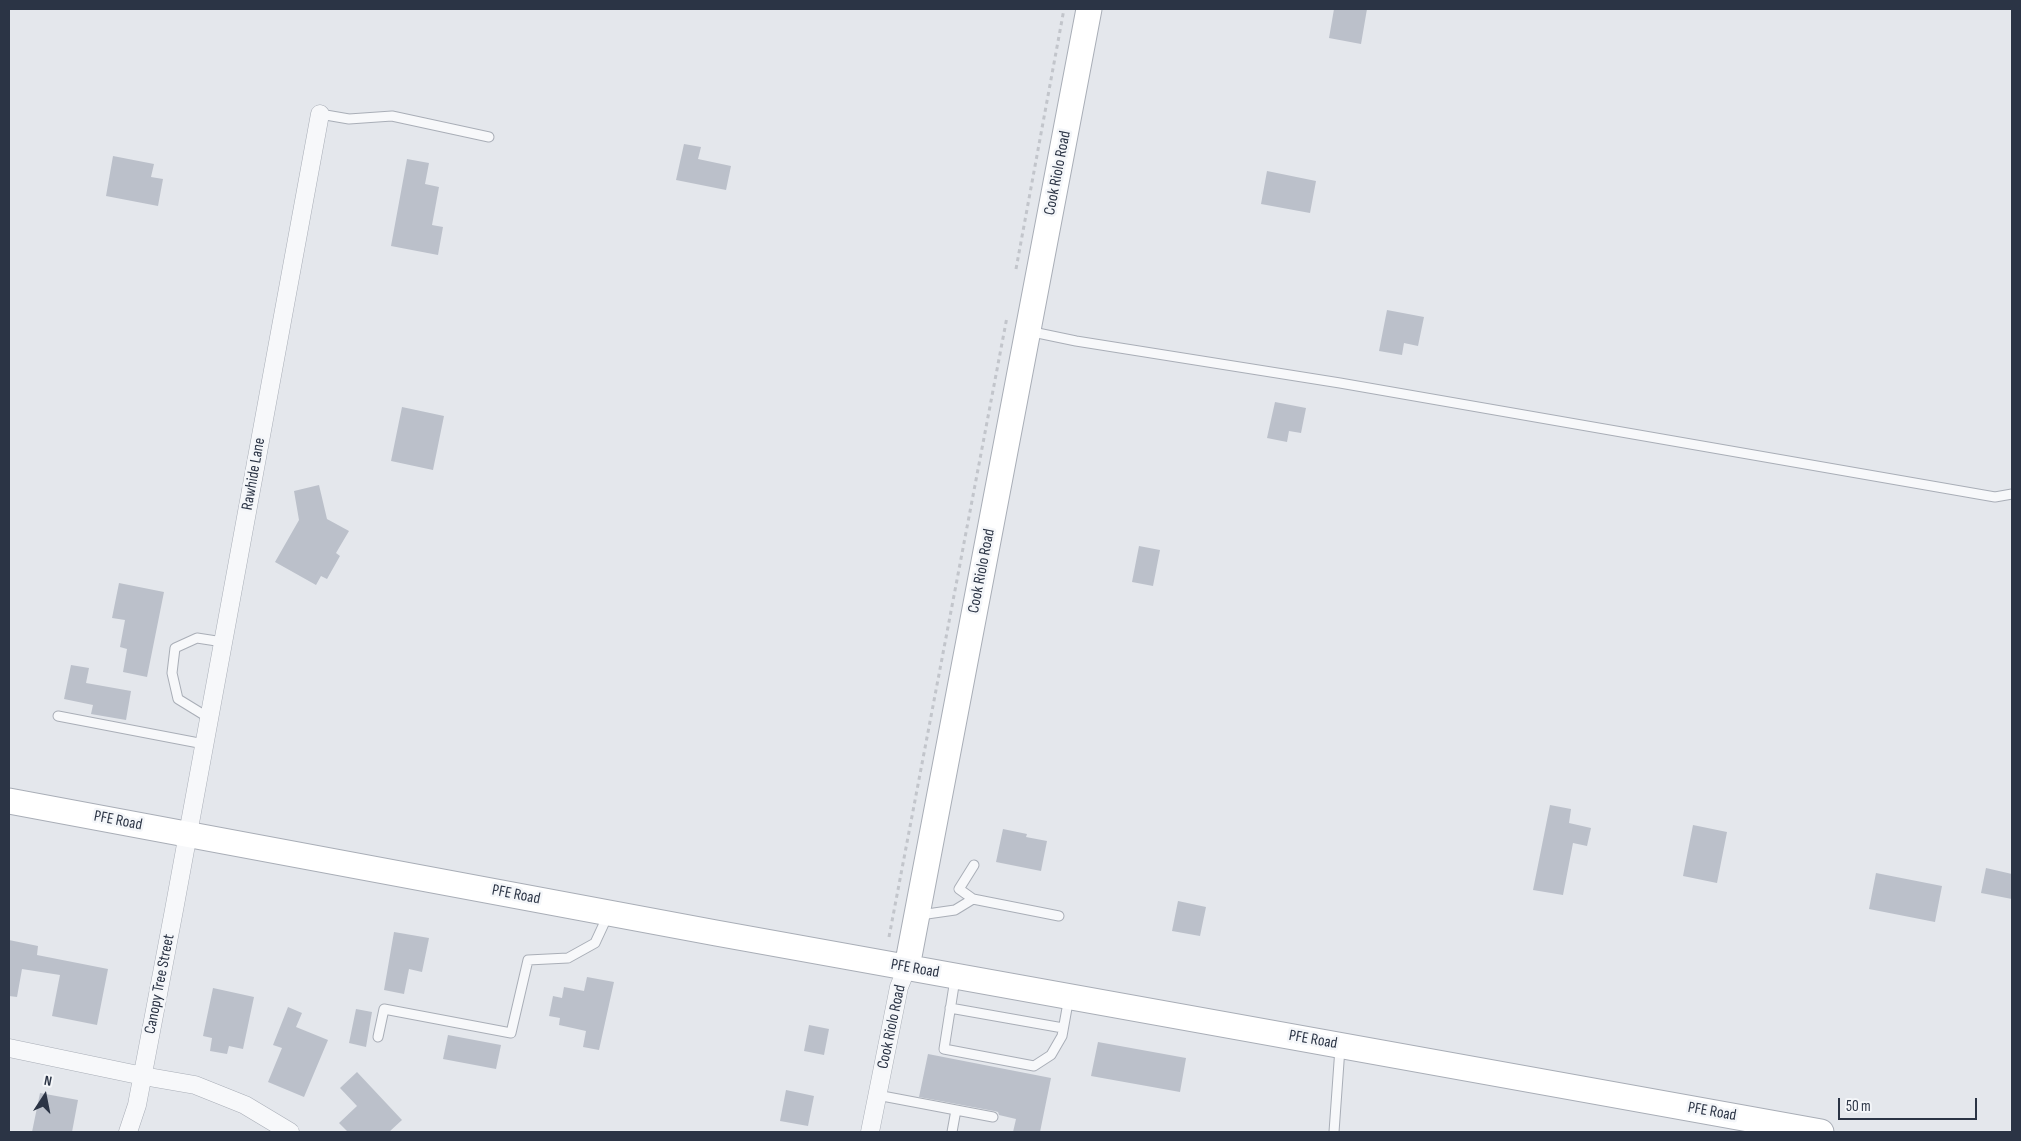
<!DOCTYPE html>
<html>
<head>
<meta charset="utf-8">
<style>
	body { margin:0 }
	#map { position:relative; width:2021px; height:1141px; overflow:hidden; background:#e4e7ec; font-family:"Sofia Sans Condensed",sans-serif }
	canvas { display:block }
	.frame { position:absolute; inset:0; border:10px solid #2b3445; pointer-events:none }
	.north { position:absolute; left:20px; top:1071px; width:50px; height:50px; -webkit-text-stroke:4px #f4f6f9; paint-order:stroke; rotate:11deg; font-size:14px; font-weight:700; line-height:20px; text-align:center; color:#2b3445 }
	.north::after { content:''; display:block; margin:auto; width:18px; height:22px; background:#2b3445; clip-path:polygon(50% 0,100% 100%,50% 72%,0 100%) }
	.scale { position:absolute; left:1838px; top:1098px; width:139px; height:22px; box-sizing:border-box; border:2px solid #2b3445; border-top:0; padding-left:6px; font-size:15px; line-height:18px; white-space:nowrap; color:#2b3445; -webkit-text-stroke:4px #f4f6f9; paint-order:stroke }
</style>
</head>
<body>
<div id="map">
<canvas width="2021" height="1141"></canvas>
<div class="frame"></div>
<div class="north">N</div>
<div class="scale">50 m</div>
</div>
<script>
const g = document.querySelector('canvas').getContext('2d');
g.lineJoin = 'round';
function fill(path, color) { g.fillStyle = color; g.fill(path, 'evenodd'); }
const shape = rows => new Path2D(rows.map(r => 'M' + r).join(''));
function trace(path, color, width, dash) { g.strokeStyle = color; g.lineWidth = width; g.lineCap = dash ? 'butt' : 'round'; g.setLineDash(dash || []); g.stroke(path); }
function label(font, color, halo, rows, align = 'center') {
  g.font = font + ' "Sofia Sans Condensed",sans-serif'; g.lineWidth = 5; g.setLineDash([]); g.textBaseline = 'middle'; g.strokeStyle = halo; g.fillStyle = color; for (const [text, x, y, turn = 0] of rows) {
    g.save(); g.translate(x, y); g.rotate((+turn || 0) * Math.PI / 180); g.textAlign = isNaN(turn) ? turn : align; if (halo) g.strokeText(text, 0, 0); g.fillText(text, 0, 0); g.restore();
  }
}
const building = shape([
	[1334,9,1367,9,1361,44,1329,38],
	[684,144,701,147,698,159,731,166,726,190,676,180],
	[113,156,154,164,151,177,163,179,158,206,106,196],
	[407,159,429,163,425,184,439,187,432,225,443,227,438,255,391,246],
	[1267,171,1316,181,1310,213,1261,204],
	[1387,310,1424,317,1418,346,1404,343,1402,355,1379,351],
	[1275,402,1306,408,1301,433,1289,431,1287,442,1267,438],
	[402,407,444,416,433,470,391,461],
	[319,485,327,519,349,531,336,553,340,556,327,579,321,576,316,585,275,562,299,520,294,491],
	[1139,546,1160,550,1153,586,1132,582],
	[119,583,164,592,147,677,123,672,127,649,120,647,125,620,112,618],
	[71,665,89,668,86,683,131,691,126,720,91,714,93,705,64,699],
	[1550,805,1571,809,1569,823,1591,828,1587,846,1573,843,1563,895,1533,890],
	[1693,825,1727,832,1717,883,1683,876],
	[1003,829,1027,834,1026,837,1047,841,1041,871,996,862],
	[1986,868,2012,874,2012,899,1981,893],
	[1876,873,1942,886,1935,922,1869,909],
	[1178,901,1206,907,1200,936,1172,931],
	[394,932,429,938,422,972,409,969,404,994,384,990],
	[9,940,38,946,37,955,108,969,97,1025,52,1016,60,975,22,969,17,997,9,996],
	[587,977,614,982,599,1050,583,1047,586,1031,559,1025,560,1018,549,1016,553,996,562,998,564,987,584,991],
	[213,988,254,997,243,1049,229,1046,227,1054,210,1051,212,1038,203,1036],
	[288,1007,302,1013,296,1027,328,1040,304,1097,268,1082,282,1048,273,1045],
	[356,1009,372,1012,366,1047,349,1043],
	[809,1025,829,1029,824,1055,804,1051],
	[448,1035,501,1045,496,1069,443,1059],
	[1098,1042,1186,1058,1180,1092,1091,1076],
	[928,1054,1051,1078,1040,1132,1013,1132,1016,1119,999,1115,998,1112,994,1111,919,1097],
	[357,1072,402,1120,389,1132,348,1132,339,1123,357,1106,340,1088],
	[786,1090,814,1096,808,1126,780,1121],
	[40,1093,78,1100,72,1132,32,1132]
]);
const path = shape([
	[1016,269,1064,9],
	[889,937,1007,317]
]);
const lane = shape([
	[320,114,349,119,392,116,489,137],
	[1028,331,1076,341,1340,383,1995,497,2012,494],
	[58,716,204,744],
	[209,718,178,699,172,673,175,648,197,638,223,642],
	[973,899,959,889,974,865],
	[920,915,955,910,973,899,1059,916],
	[955,979,944,1049,1034,1066,1051,1055,1062,1036,1069,997],
	[950,1008,1063,1028],
	[378,1037,384,1009,511,1033,528,960,568,958,595,943,608,915],
	[877,1095,993,1117],
	[952,1132,956,1110],
	[1334,1132,1340,1048]
]);
const street = shape([
	[9,1048,143,1076,195,1085,245,1105,290,1132],
	[128,1132,137,1105,174,910,320,114],
	[870,1132,899,987,907,967]
]);
const secondary = shape([
	[9,801,716,933,1821,1132],
	[907,967,1089,9]
]);
const streetNames = [
	["Cook Riolo Road",1058,173,-79],
	["Rawhide Lane",254,474,-80],
	["Cook Riolo Road",982,571,-79],
	["PFE Road",118,821,11],
	["PFE Road",516,895,11],
	["PFE Road",915,969,10],
	["Canopy Tree Street",160,984,-79],
	["Cook Riolo Road",892,1027,-78],
	["PFE Road",1313,1040,10],
	["PFE Road",1712,1112,10]
];
fill(building, '#bbc0ca');
trace(lane, '#a9aeb7', 11);
trace(street, '#a9aeb7', 19);
trace(secondary, '#a9aeb7', 27);
trace(path, '#c2c5cb', 3, [4, 4]);
trace(lane, '#f7f8fa', 9);
trace(street, '#f7f8fa', 18);
trace(secondary, '#fff', 25);
label('16px', '#2b3445', '#f4f6f9', streetNames);
</script>
</body>
</html>
